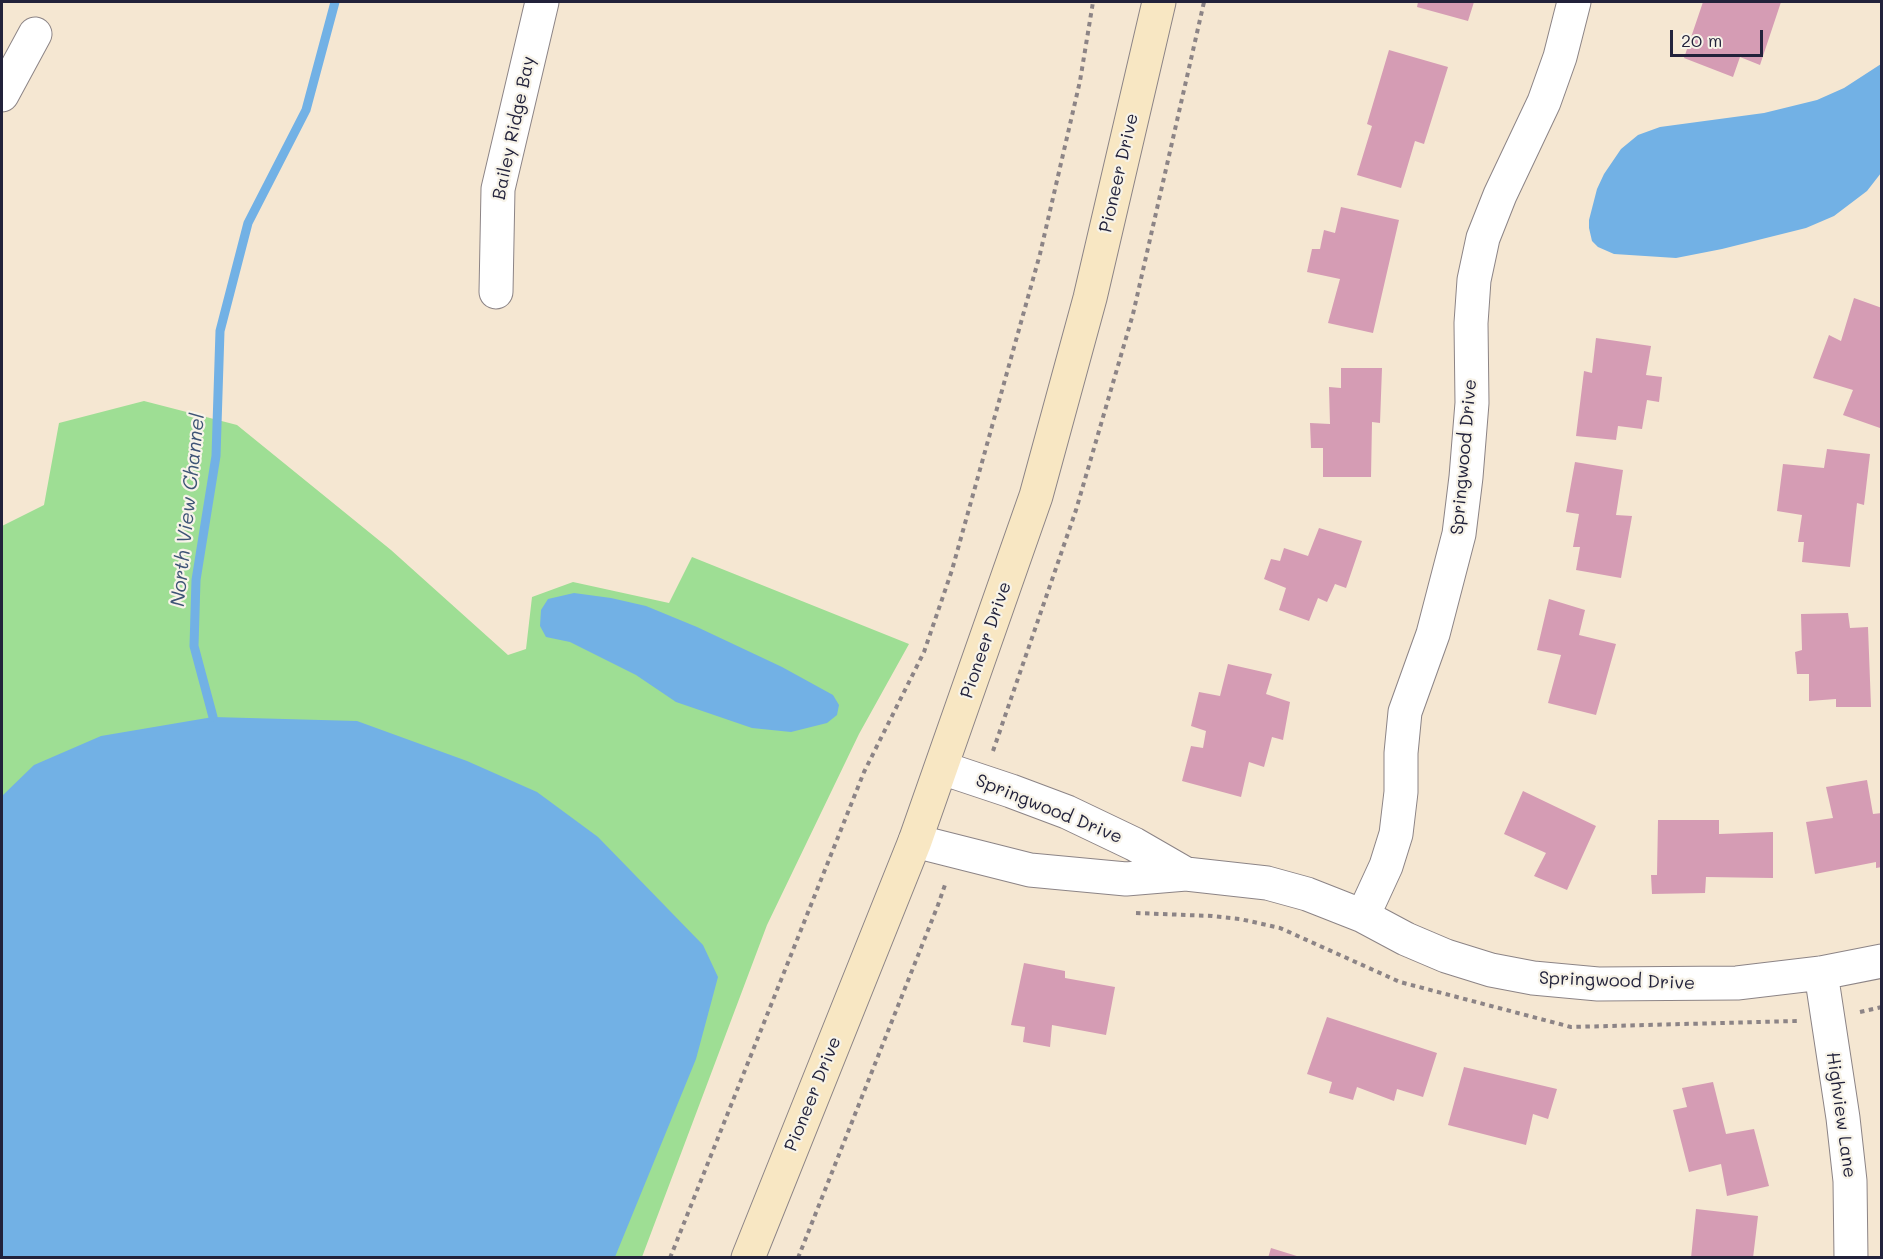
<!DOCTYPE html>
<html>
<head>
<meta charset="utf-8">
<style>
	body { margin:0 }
	#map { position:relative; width:1883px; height:1259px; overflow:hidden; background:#f5e7d2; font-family:Mali,sans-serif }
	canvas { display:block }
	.frame { position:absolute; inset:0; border:3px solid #22223b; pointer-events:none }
	.scale { position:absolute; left:1670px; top:30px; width:93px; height:27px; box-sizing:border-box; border:3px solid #22223b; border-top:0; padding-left:8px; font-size:18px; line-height:21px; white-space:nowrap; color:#22223b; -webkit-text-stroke:4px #f7f3e8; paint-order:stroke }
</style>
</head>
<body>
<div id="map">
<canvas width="1883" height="1259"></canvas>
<div class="frame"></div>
<div class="scale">20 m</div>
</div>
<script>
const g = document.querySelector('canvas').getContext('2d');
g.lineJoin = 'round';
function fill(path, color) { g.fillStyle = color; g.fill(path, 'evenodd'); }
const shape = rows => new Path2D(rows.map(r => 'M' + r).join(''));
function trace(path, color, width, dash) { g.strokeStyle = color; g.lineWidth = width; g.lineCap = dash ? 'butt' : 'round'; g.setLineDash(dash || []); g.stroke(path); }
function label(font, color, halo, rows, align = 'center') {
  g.font = font + ' Mali,sans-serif'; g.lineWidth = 4.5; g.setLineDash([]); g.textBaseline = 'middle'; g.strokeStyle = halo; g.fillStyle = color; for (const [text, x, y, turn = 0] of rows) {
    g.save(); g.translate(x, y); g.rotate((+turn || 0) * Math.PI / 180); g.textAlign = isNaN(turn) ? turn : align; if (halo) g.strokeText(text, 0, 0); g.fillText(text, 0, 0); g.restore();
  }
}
const green = shape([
	[144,401,237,425,391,550,508,655,526,649,532,597,573,582,669,603,692,557,909,644,859,734,767,925,642,1257,2,1258,2,526,44,505,59,423]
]);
const water = shape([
	[1881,64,1881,173,1867,191,1834,216,1806,228,1722,249,1676,258,1614,254,1598,247,1592,241,1589,228,1589,220,1597,189,1604,174,1621,149,1638,135,1660,127,1764,113,1817,100,1844,88],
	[574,593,611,598,646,606,697,627,782,667,833,695,839,705,837,715,827,723,791,732,752,728,676,702,636,675,570,642,546,637,540,626,541,610,548,599],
	[213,717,357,721,467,761,537,792,598,837,703,945,718,977,696,1059,615,1257,2,1257,2,796,34,765,101,736]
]);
const stream = shape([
	[213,717,194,646,196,580,216,456,220,331,248,223,306,110,335,2]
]);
const building = shape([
	[1418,2,1474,2,1468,21,1417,7],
	[1703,2,1781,2,1760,65,1740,57,1733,77,1684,58],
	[1389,50,1448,67,1424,144,1415,141,1401,188,1357,175,1372,126,1367,124],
	[1341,207,1399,220,1373,333,1328,323,1340,279,1307,272,1312,249,1320,249,1324,230,1335,233],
	[1854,298,1882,308,1882,424,1880,428,1843,415,1853,390,1813,378,1829,335,1841,341],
	[1596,338,1651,346,1646,375,1662,377,1659,402,1647,400,1642,429,1618,426,1616,440,1576,436,1584,371,1592,373],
	[1341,368,1382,368,1380,423,1372,422,1371,477,1323,477,1323,448,1311,448,1310,423,1330,424,1329,387,1341,388],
	[1827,449,1870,454,1864,505,1857,503,1850,567,1802,562,1804,542,1798,542,1802,515,1777,511,1783,464,1824,468],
	[1575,462,1623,470,1616,515,1632,516,1621,578,1576,570,1580,547,1573,547,1579,514,1566,512],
	[1319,528,1362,541,1346,588,1335,584,1327,602,1318,598,1309,621,1279,610,1286,588,1264,579,1271,559,1280,561,1284,548,1308,556],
	[1549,599,1585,610,1579,635,1616,644,1596,715,1548,703,1561,655,1537,650],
	[1848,613,1850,628,1868,627,1871,707,1836,707,1836,699,1809,701,1809,674,1797,674,1795,652,1802,650,1801,614],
	[1228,664,1272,674,1266,694,1290,702,1283,740,1272,737,1264,767,1249,762,1241,797,1182,781,1191,746,1203,748,1206,731,1191,726,1199,692,1220,696],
	[1867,780,1873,814,1882,813,1882,867,1876,868,1876,862,1815,874,1806,822,1833,818,1826,787],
	[1523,791,1596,826,1567,890,1534,876,1546,853,1504,834],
	[1658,820,1719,820,1719,834,1773,832,1773,878,1706,877,1705,893,1652,894,1651,875,1657,875],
	[1024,963,1065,971,1065,978,1115,987,1106,1035,1052,1025,1050,1047,1023,1042,1025,1027,1011,1025],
	[1327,1017,1437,1053,1423,1097,1397,1089,1394,1101,1357,1087,1353,1100,1329,1093,1332,1082,1307,1074],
	[1464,1067,1557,1089,1548,1119,1533,1114,1526,1145,1448,1125],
	[1713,1082,1726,1134,1754,1129,1769,1186,1727,1196,1721,1164,1689,1172,1673,1110,1687,1107,1682,1088],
	[1696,1209,1758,1216,1753,1258,1691,1258],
	[1271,1248,1300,1257,1300,1258,1268,1258]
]);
const path = shape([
	[993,751,1076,510,1133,314,1204,2],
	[1136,913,1212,916,1240,919,1280,928,1400,982,1571,1027,1797,1021],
	[1860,1012,1882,1007],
	[670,1258,864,772,924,652,952,570,1040,254,1080,81,1093,2],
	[798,1258,938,905,946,882]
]);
const street = shape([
	[2,95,35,34],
	[496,292,498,189,542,2],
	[942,768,1011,791,1067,812,1134,844,1186,874],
	[915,841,1030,870,1126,879,1186,874,1267,883,1307,894,1363,916,1406,939,1446,956,1491,970,1533,978,1598,984,1737,983,1821,973,1882,961],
	[1363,916,1386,866,1396,834,1401,792,1401,753,1405,712,1433,634,1459,534,1466,477,1472,403,1471,323,1474,280,1483,238,1500,195,1544,102,1560,57,1574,2],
	[1821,973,1843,1118,1850,1181,1851,1258]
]);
const secondary = shape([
	[748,1258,915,841,1036,496,1090,298,1159,2]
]);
const streetNames = [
	["Bailey Ridge Bay",514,128,-78],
	["Pioneer Drive",1119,173,-77],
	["Springwood Drive",1464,457,-85],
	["Pioneer Drive",986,640,-71],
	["Springwood Drive",1049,809,22],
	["Springwood Drive",1617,981,2],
	["Pioneer Drive",813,1094,-68],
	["Highview Lane",1841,1115,82]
];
const waterNames = [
	["North View Channel",188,510,-84]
];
fill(green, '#9ede94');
fill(water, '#72b1e5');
trace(stream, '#72b1e5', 9);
fill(building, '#d59cb4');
trace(street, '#8c8486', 35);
trace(secondary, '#8c8486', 35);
trace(path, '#8c8486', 4, [4.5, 4.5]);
trace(street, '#fff', 33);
trace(secondary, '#f8e7c3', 33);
label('18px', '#22223b', '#f7f3e8', streetNames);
label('italic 20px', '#3e5476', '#f7f3e8', waterNames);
</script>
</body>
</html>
